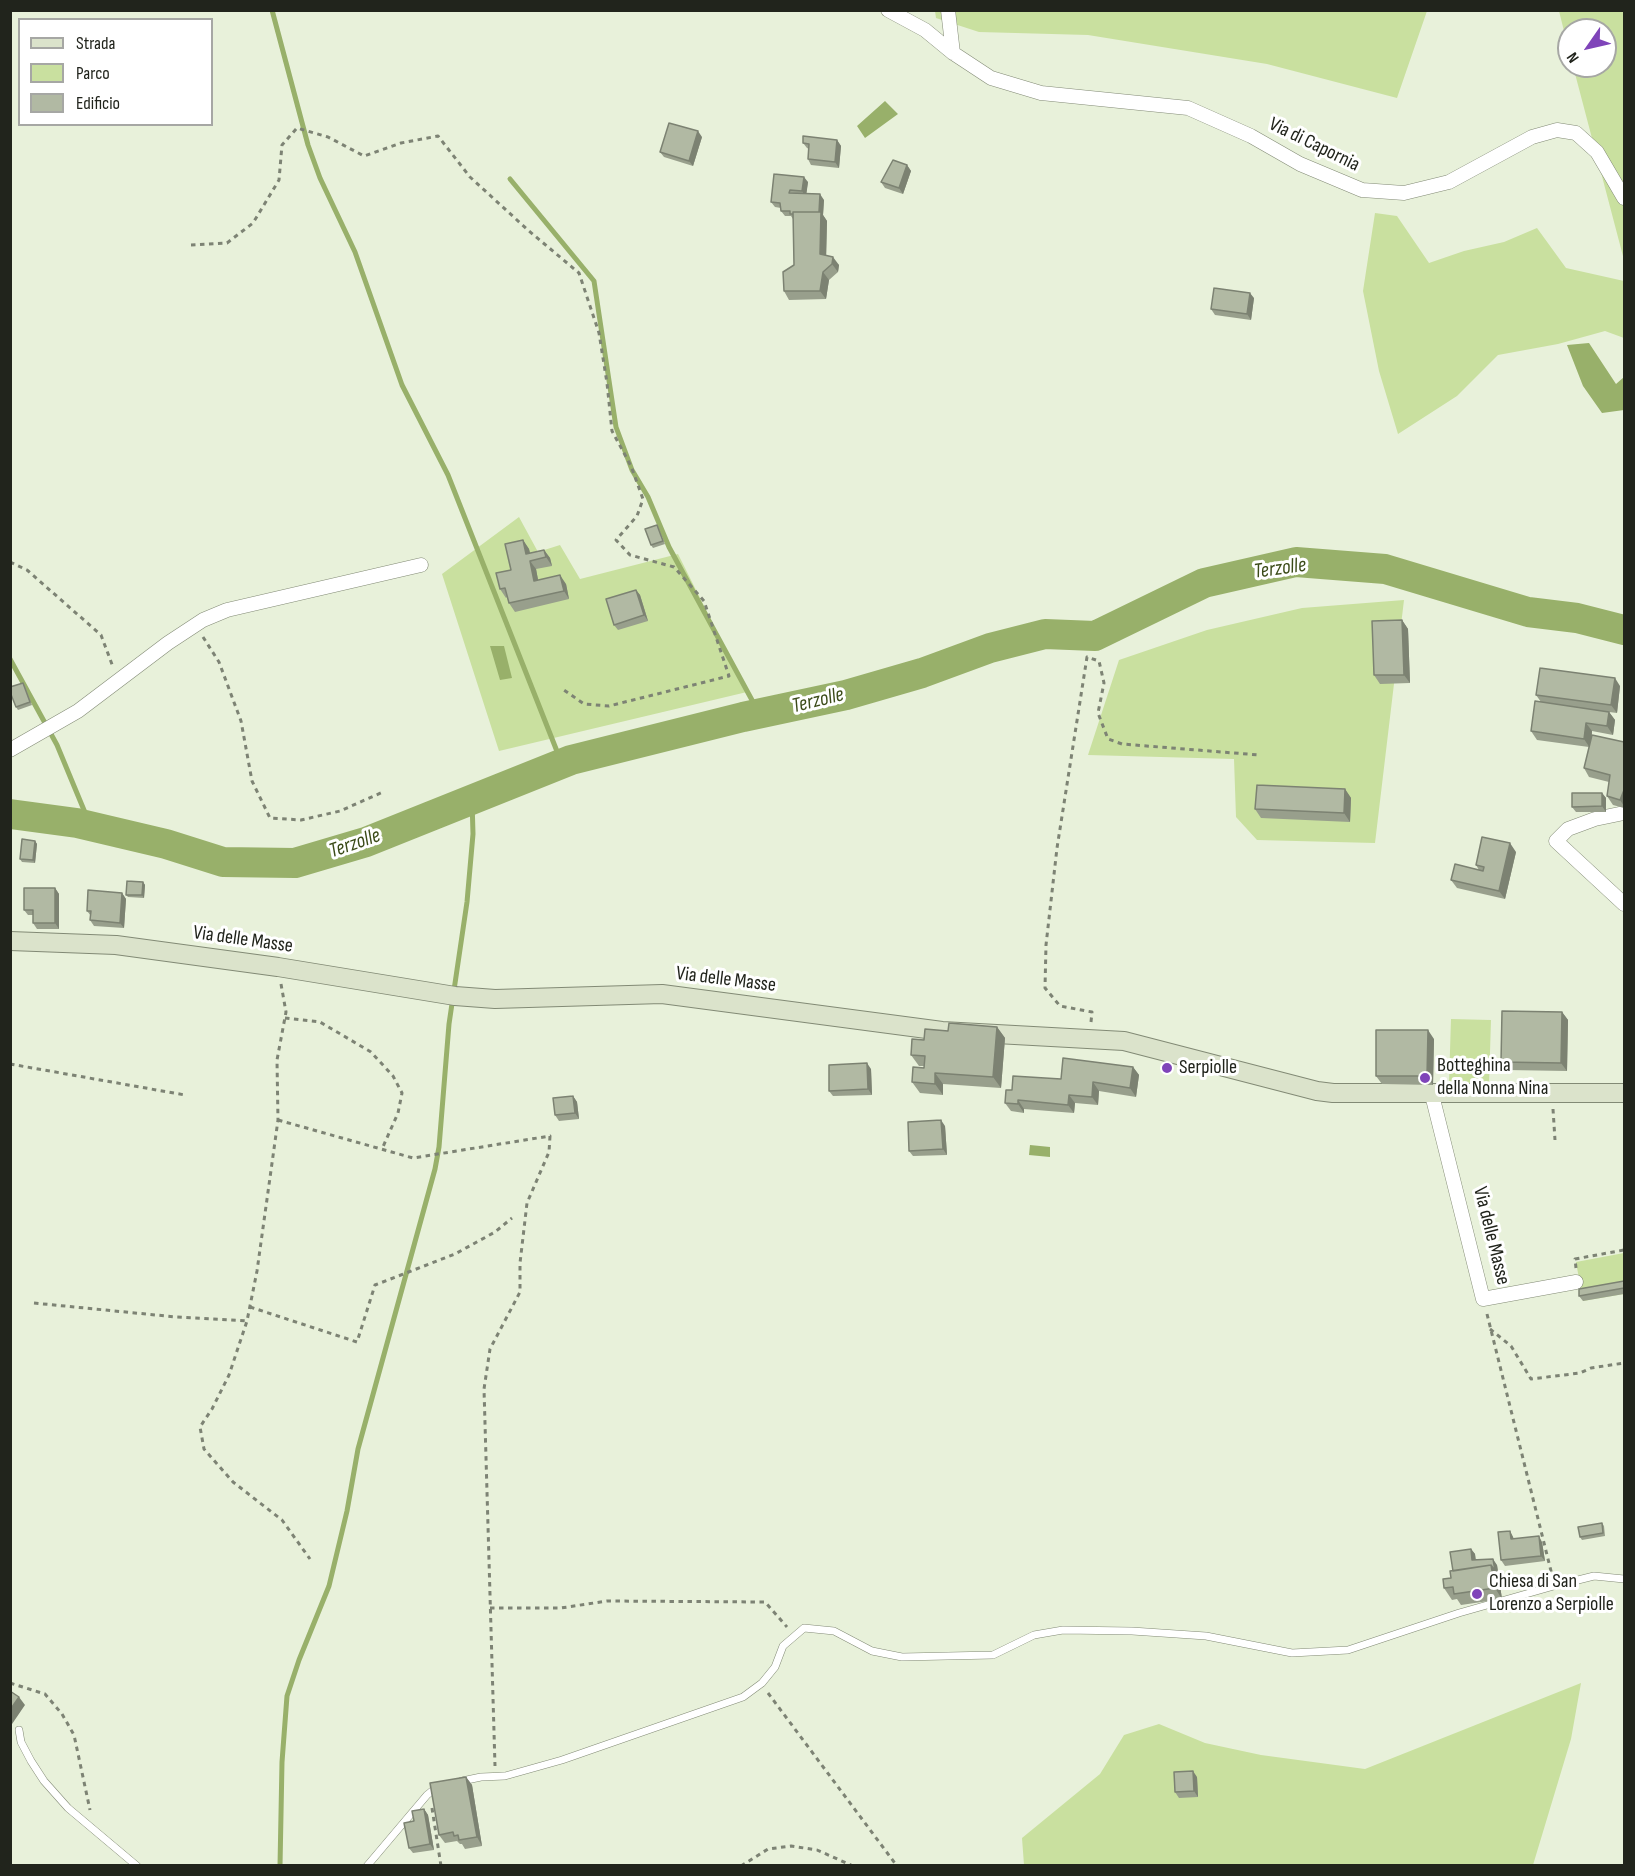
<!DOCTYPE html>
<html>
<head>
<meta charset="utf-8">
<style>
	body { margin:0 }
	#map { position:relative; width:1635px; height:1876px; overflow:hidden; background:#e8f1da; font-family:"Sofia Sans Condensed",sans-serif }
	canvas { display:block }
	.frame { position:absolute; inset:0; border:12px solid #21241c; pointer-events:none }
	.legend { position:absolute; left:18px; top:18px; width:195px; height:108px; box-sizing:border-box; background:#fff; border:2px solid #a6a7a4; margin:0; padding:8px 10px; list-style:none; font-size:18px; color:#21241c }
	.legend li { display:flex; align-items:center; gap:12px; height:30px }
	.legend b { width:30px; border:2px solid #a6a7a4 }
	.north { position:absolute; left:1557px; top:18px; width:60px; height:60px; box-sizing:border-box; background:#fff; border:2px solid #a6a7a4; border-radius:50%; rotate:236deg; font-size:16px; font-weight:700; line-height:24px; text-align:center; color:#21241c }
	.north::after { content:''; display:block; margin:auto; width:21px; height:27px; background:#7f44b9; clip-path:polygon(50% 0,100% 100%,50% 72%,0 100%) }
</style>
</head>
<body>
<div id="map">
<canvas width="1635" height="1876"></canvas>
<div class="frame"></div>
<ul class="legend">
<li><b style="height:8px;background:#dbe3cb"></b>Strada</li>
<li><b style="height:16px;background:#c9e09f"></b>Parco</li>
<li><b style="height:16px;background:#b1b9a3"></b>Edificio</li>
</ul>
<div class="north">N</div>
</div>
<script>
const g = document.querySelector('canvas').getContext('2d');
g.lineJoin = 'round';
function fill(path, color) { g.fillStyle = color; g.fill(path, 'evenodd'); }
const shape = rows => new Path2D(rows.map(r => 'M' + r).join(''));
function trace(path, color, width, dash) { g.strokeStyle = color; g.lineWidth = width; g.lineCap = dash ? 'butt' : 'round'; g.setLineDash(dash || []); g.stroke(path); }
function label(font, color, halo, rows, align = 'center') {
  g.font = font + ' "Sofia Sans Condensed",sans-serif'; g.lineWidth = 6; g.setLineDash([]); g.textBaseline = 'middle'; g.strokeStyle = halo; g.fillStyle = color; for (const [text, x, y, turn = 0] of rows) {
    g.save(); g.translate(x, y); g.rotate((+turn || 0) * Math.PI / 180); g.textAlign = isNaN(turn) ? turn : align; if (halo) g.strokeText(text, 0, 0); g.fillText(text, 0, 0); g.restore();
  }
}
const green = shape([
	[935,11,1427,11,1397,98,1267,64,1088,35,979,32,936,18],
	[1559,11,1624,11,1624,260,1573,66,1605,66,1605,30,1569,30,1569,51],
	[1375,213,1397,216,1429,263,1464,251,1504,242,1537,228,1566,268,1624,281,1624,338,1605,331,1558,344,1498,355,1457,396,1398,434,1379,371,1363,291],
	[519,517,538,552,560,545,580,579,678,554,747,692,499,751,442,574],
	[1404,600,1375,843,1257,840,1236,817,1234,759,1088,755,1119,660,1207,630,1302,608],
	[1451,1019,1491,1020,1489,1085,1449,1083],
	[1624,1253,1624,1294,1583,1301,1576,1262],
	[1581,1683,1571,1739,1533,1865,1024,1865,1022,1838,1100,1774,1124,1735,1159,1724,1205,1743,1261,1755,1365,1769]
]);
const water = shape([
	[885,101,898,114,865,138,857,126],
	[1589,343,1616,384,1624,377,1624,410,1602,413,1583,386,1567,345],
	[490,646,504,646,512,678,500,680],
	[1030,1145,1050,1147,1050,1157,1029,1155]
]);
const stream = shape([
	[272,10,308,145,320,178,355,252,402,385,448,475,562,764],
	[510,179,594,281,616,427,632,470,648,497,669,547,759,713],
	[10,659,57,745,91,827],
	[280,1866,282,1762,287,1696,299,1660,329,1586,347,1511,358,1449,435,1169,439,1147,449,1024,467,902,473,834,472,800]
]);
const river = shape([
	[10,814,77,823,166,844,223,862,295,863,366,842,571,760,743,717,846,695,922,673,990,648,1045,634,1095,636,1204,583,1296,562,1385,569,1528,612,1577,618,1624,630]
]);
const path = shape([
	[191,245,227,243,253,223,279,180,282,145,297,128,328,137,364,156,401,143,438,136,470,177,529,231,579,273,599,333,607,383,612,431,631,466,643,499,637,516,616,540,630,555,674,567,704,601,729,676,609,706,584,704,564,690],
	[10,562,27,570,101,635,113,667],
	[203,637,219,662,241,721,252,781,270,818,301,820,340,811,383,792],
	[281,984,286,1012,277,1060,278,1120,257,1271,247,1321,229,1375,212,1409,200,1427,204,1449,233,1482,282,1520,310,1559],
	[285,1018,320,1022,371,1052,393,1076,402,1093,398,1113,382,1149],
	[1091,1022,1092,1012,1060,1006,1045,988,1046,945,1057,848,1087,657,1099,661,1104,683,1098,713,1108,739,1122,744,1259,755],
	[10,1064,185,1095],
	[1553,1109,1555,1140],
	[278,1120,413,1158,550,1136,549,1152,527,1203,520,1263,520,1292,490,1349,484,1389,495,1766],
	[1576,1268,1575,1259,1624,1250],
	[34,1303,176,1317,247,1321],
	[250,1307,357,1342,375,1285,455,1254,495,1232,512,1218],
	[1487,1314,1552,1575],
	[1490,1329,1511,1346,1531,1379,1580,1373,1591,1368,1624,1363],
	[490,1608,561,1608,607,1601,765,1602,787,1627],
	[10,1683,45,1694,62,1714,74,1735,90,1810],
	[768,1693,897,1866],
	[432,1808,441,1866],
	[741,1866,768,1849,791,1846,817,1850,853,1866]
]);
const lane = shape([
	[19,1730,21,1742,31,1761,44,1781,68,1808,137,1866],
	[462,1781,481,1777,505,1776,562,1760,743,1697,762,1683,775,1667,783,1646,804,1628,834,1631,872,1651,902,1657,993,1655,1034,1635,1063,1630,1132,1631,1206,1636,1292,1653,1348,1650,1459,1613,1554,1586,1594,1576,1624,1579],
	[367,1866,427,1795,437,1787]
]);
const street = shape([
	[888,10,925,30,953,53,991,78,1041,93,1188,108,1251,136,1300,164,1362,190,1404,193,1449,182,1532,137,1557,130,1576,133,1597,152,1624,198],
	[948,10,953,53],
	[10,750,78,711,168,643,203,620,227,610,421,565],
	[1624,813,1595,819,1568,829,1556,841,1624,904],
	[1431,1091,1483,1299,1576,1282]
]);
const secondary = shape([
	[10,941,116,945,278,967,455,996,495,999,662,994,942,1031,1124,1041,1317,1091,1333,1093,1624,1093]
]);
const wall = shape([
	[702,137,693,166,664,157,660,152],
	[837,140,841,146,839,168,811,165,808,159,809,149,807,148,803,143],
	[907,165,911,171,903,194,885,188,881,182],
	[774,174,808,182,806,194,824,200,823,215,827,221,826,256,839,265,838,272,829,280,826,299,789,300,784,291,794,265,793,219,791,216,785,216,781,211,781,208,775,207,771,202],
	[1254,298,1251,320,1215,315,1211,309],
	[657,525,665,544,653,548,651,545],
	[523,540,529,549,530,553,544,550,550,558,552,566,536,569,538,580,566,584,569,599,515,612,509,603,507,597,506,598,500,589,511,570],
	[636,590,640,595,648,621,618,630,614,625],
	[1402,620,1408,629,1410,683,1380,684,1374,675],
	[25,686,32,705,18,710,16,707],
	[1620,686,1617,713,1609,712,1615,720,1613,735,1592,731,1592,735,1624,742,1624,808,1613,805,1607,796,1609,782,1589,777,1584,768,1589,747,1537,740,1531,731,1541,702,1536,695],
	[1345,789,1351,798,1350,822,1261,818,1255,809],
	[1602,793,1606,798,1606,812,1576,812,1572,807],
	[35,841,37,844,35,863,22,862,20,859],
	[1516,852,1505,899,1457,888,1451,880,1479,870,1476,865],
	[143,882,145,885,144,898,128,897,126,895],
	[55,888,59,894,59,929,37,929,33,923,33,915,28,915,24,910],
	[122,893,126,899,124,928,94,926,90,920,91,916,87,911],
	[1562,1012,1568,1020,1567,1071,1507,1070,1501,1062],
	[997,1027,1005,1038,1001,1088,943,1084,943,1095,920,1093,912,1082,924,1068,924,1066,919,1066,911,1055,924,1040,948,1031],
	[1434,1039,1433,1085,1382,1084,1376,1076],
	[1133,1067,1139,1075,1136,1097,1099,1091,1098,1105,1075,1103,1074,1113,1024,1109,1024,1113,1011,1111,1005,1103,1012,1090,1061,1079],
	[871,1069,872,1095,833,1096,829,1091],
	[573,1096,577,1102,579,1119,559,1121,555,1115],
	[945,1126,947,1155,913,1156,909,1151],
	[1624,1281,1624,1294,1583,1301,1579,1296],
	[1602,1523,1604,1526,1605,1536,1582,1540,1580,1537],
	[1510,1531,1514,1539,1542,1542,1545,1561,1505,1566,1501,1560],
	[1471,1549,1475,1554,1476,1560,1497,1565,1502,1599,1461,1605,1457,1599,1452,1600,1444,1588,1451,1578,1453,1571],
	[466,1777,472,1785,482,1846,465,1849,462,1844,460,1844,457,1841,445,1843,439,1835],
	[1197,1777,1198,1797,1179,1798,1175,1792],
	[424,1809,428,1815,434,1850,413,1853,409,1848,414,1821]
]);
const shadedWall = shape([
	[698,131,702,137,693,166,689,161],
	[837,140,841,146,839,168,835,162],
	[907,165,911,171,903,194,899,188],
	[804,177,808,182,806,197,802,191],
	[820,194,824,200,823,215,827,221,826,263,820,254,819,215],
	[833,257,839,265,838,272,832,264],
	[823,272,829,280,826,299,820,291],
	[1250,293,1254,298,1251,320,1247,314],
	[523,540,529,549,532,562,526,554],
	[544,550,550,558,552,566,546,557],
	[530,561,536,569,540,590,534,581],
	[560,575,566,584,569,599,564,591],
	[636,590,640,595,648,621,644,615],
	[1402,620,1408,629,1410,683,1404,675],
	[1615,678,1620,686,1617,713,1611,705],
	[1609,712,1615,720,1613,735,1607,726],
	[1586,723,1592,731,1590,748,1584,739],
	[1345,789,1351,798,1350,822,1344,813],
	[1624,790,1624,806,1620,800],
	[1602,793,1606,798,1606,812,1602,806],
	[35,841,37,844,35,863,33,860],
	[1510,843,1516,852,1505,899,1499,891],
	[143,882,145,885,144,898,142,895],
	[55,888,59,894,59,929,55,923],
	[122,893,126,899,124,928,120,923],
	[1562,1012,1568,1020,1567,1071,1561,1063],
	[997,1027,1005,1038,1001,1088,993,1077],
	[1428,1030,1434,1039,1433,1085,1427,1076],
	[867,1063,871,1069,872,1095,868,1089],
	[1133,1067,1139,1075,1136,1097,1130,1088],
	[935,1073,943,1084,943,1095,935,1084],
	[1093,1082,1099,1091,1098,1105,1092,1097],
	[1069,1095,1075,1103,1074,1113,1068,1105],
	[573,1096,577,1102,579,1119,575,1113],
	[1018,1100,1024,1109,1024,1113,1018,1104],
	[941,1120,945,1126,947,1155,943,1149],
	[1510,1531,1513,1537,1515,1545,1511,1539],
	[1539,1536,1542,1542,1545,1561,1541,1556],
	[1471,1549,1475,1554,1476,1566,1472,1560],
	[1493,1559,1497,1565,1502,1599,1495,1588,1491,1565],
	[19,1697,25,1705,10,1727,10,1710],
	[1193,1771,1197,1777,1198,1797,1194,1791],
	[466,1777,472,1785,482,1846,477,1837],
	[424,1809,428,1815,434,1850,430,1844]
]);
const building = shape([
	[669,123,698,131,689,161,660,152,669,123],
	[803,136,837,140,835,162,808,159,809,144,803,143,803,136],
	[893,160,907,165,899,188,881,182,893,160],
	[774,174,804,177,802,191,790,190,789,193,820,194,819,212,793,212,793,214,790,214,790,211,781,211,780,203,771,202,774,174],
	[793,212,821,212,820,254,833,257,832,264,823,272,820,291,784,291,783,272,794,265,793,212],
	[1214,288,1250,293,1247,314,1211,309,1214,288],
	[657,525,663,541,651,545,645,529,657,525],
	[523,540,526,554,544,550,546,557,530,561,534,581,560,575,564,591,509,603,505,588,500,589,496,573,511,570,505,544,523,540],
	[636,590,644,615,614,625,606,599,636,590],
	[1402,620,1404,675,1374,675,1372,621,1402,620],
	[1540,668,1615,678,1611,705,1536,695,1540,668],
	[23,683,30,702,16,707,10,692,10,687,23,683],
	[1535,701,1609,712,1607,726,1586,723,1584,739,1531,731,1535,701],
	[1592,735,1624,742,1624,790,1620,800,1607,796,1610,775,1584,768,1592,735],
	[1257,785,1345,789,1344,813,1255,809,1257,785],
	[1572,793,1602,793,1602,806,1572,807,1572,793],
	[1482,837,1510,843,1499,891,1451,880,1455,864,1483,871,1484,867,1476,865,1482,837],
	[22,839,35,841,33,860,20,859,22,839],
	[127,881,143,882,142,895,126,895,127,881],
	[24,888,55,888,55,923,33,923,33,910,24,910,24,888],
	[88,890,122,893,120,923,90,920,91,911,87,911,88,890],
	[1502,1011,1562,1012,1561,1063,1501,1062,1502,1011],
	[949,1023,997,1027,993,1077,935,1073,935,1084,912,1082,913,1067,924,1068,925,1056,911,1055,912,1039,924,1040,925,1029,948,1031,949,1023],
	[1376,1030,1428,1030,1427,1076,1376,1076,1376,1030],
	[1063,1058,1133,1067,1130,1088,1093,1082,1092,1097,1069,1095,1068,1105,1018,1100,1018,1104,1005,1103,1006,1090,1012,1090,1013,1076,1061,1079,1063,1058],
	[867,1063,868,1089,829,1091,829,1065,867,1063],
	[573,1096,575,1113,555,1115,553,1098,573,1096],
	[941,1120,943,1149,909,1151,908,1122,941,1120],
	[1624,1281,1624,1288,1579,1296,1579,1289,1624,1281],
	[1602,1523,1603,1533,1580,1537,1578,1527,1602,1523],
	[1510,1531,1511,1539,1539,1536,1541,1556,1501,1560,1498,1532,1510,1531],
	[1471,1549,1472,1560,1493,1559,1495,1571,1491,1565,1453,1571,1450,1552,1471,1549],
	[1491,1565,1495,1588,1454,1594,1453,1587,1444,1588,1443,1579,1451,1578,1450,1571,1491,1565],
	[10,1691,19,1697,10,1710,10,1691],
	[1193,1771,1194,1791,1175,1792,1174,1772,1193,1771],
	[466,1777,477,1837,459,1840,458,1835,454,1836,453,1832,439,1835,430,1783,466,1777],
	[424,1809,430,1844,409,1848,404,1823,414,1821,412,1811,424,1809]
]);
const markers = [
	[1167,1068,6,"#7f44b9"],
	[1425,1078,6,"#7f44b9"],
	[1477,1594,6,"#7f44b9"]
];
const streetNames = [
	["Via di Capornia",1314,145,26],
	["Via delle Masse",243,940,8],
	["Via delle Masse",726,980,7],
	["Via delle Masse",1491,1236,76]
];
const poiNames = [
	["Botteghina",1437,1066],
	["della Nonna Nina",1437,1089],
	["Serpiolle",1179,1068],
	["Chiesa di San",1489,1582],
	["Lorenzo a Serpiolle",1489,1605]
];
const waterNames = [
	["Terzolle",1280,569,-8],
	["Terzolle",818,701,-14],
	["Terzolle",355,844,-19]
];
fill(green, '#c9e09f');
fill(water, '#98b06a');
trace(stream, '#98b06a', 5);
trace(river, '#98b06a', 30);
trace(lane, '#828a75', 8);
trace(street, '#828a75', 15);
trace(secondary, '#828a75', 20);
trace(path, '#7d8374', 3, [4.5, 4.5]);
trace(lane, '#fff', 7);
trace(street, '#fff', 14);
trace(secondary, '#dbe3cb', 18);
fill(wall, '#989f8c');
fill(shadedWall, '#7c8272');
fill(building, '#b1b9a3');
trace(building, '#7c8272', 1.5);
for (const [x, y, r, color] of markers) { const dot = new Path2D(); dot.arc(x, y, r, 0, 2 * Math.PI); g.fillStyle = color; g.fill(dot); trace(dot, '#fff', 2); }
label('20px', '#21241c', '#fff', streetNames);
label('20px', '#21241c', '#fff', poiNames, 'left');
label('italic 21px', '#3b4b18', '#fff', waterNames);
</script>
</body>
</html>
